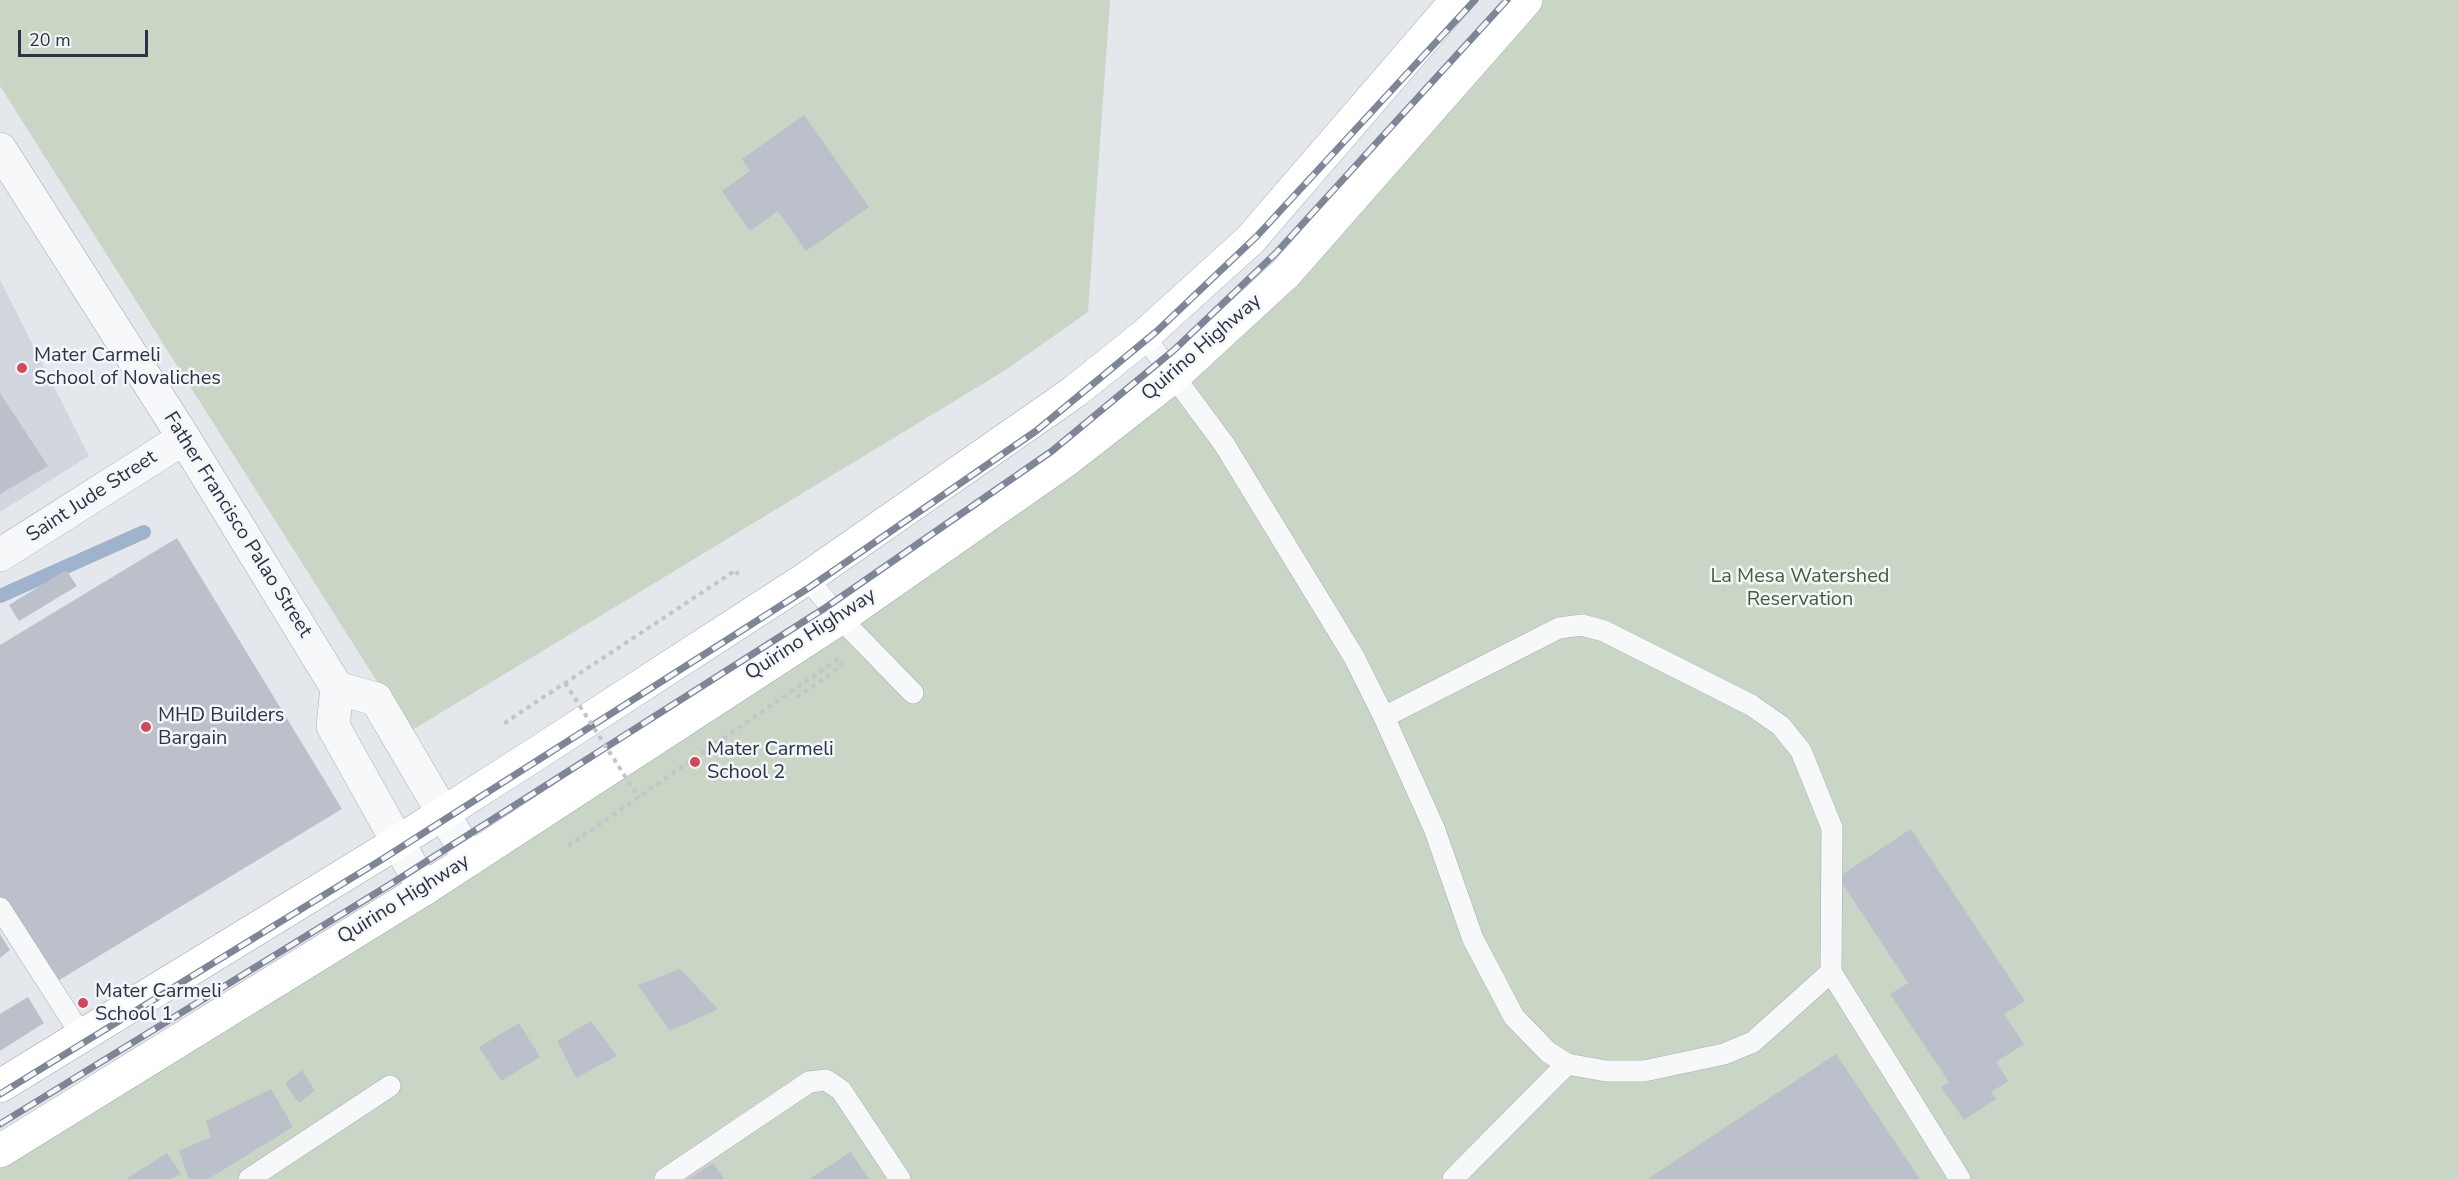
<!DOCTYPE html>
<html>
<head>
<meta charset="utf-8">
<style>
	body { margin:0 }
	#map { position:relative; width:2458px; height:1179px; overflow:hidden; background:#e4e7ec; font-family:"Nunito Sans",sans-serif }
	canvas { display:block }
	.scale { position:absolute; left:18px; top:30px; width:130px; height:27px; box-sizing:border-box; border:3px solid #2b3445; border-top:0; padding-left:8px; font-size:18px; line-height:21px; white-space:nowrap; color:#2b3445; -webkit-text-stroke:4px #f4f6f9; paint-order:stroke }
</style>
</head>
<body>
<div id="map">
<canvas width="2458" height="1179"></canvas>
<div class="scale">20 m</div>
</div>
<script>
const g = document.querySelector('canvas').getContext('2d');
g.lineJoin = 'round';
function fill(path, color) { g.fillStyle = color; g.fill(path, 'evenodd'); }
const shape = rows => new Path2D(rows.map(r => 'M' + r).join(''));
function trace(path, color, width, dash) { g.strokeStyle = color; g.lineWidth = width; g.lineCap = dash ? 'butt' : 'round'; g.setLineDash(dash || []); g.stroke(path); }
function label(font, color, halo, rows, align = 'center') {
  g.font = font + ' "Nunito Sans",sans-serif'; g.lineWidth = 5; g.setLineDash([]); g.textBaseline = 'middle'; g.strokeStyle = halo; g.fillStyle = color; for (const [text, x, y, turn = 0] of rows) {
    g.save(); g.translate(x, y); g.rotate((+turn || 0) * Math.PI / 180); g.textAlign = isNaN(turn) ? turn : align; if (halo) g.strokeText(text, 0, 0); g.fillText(text, 0, 0); g.restore();
  }
}
const built = shape([
	[0,280,89,456,0,512]
]);
const green = shape([
	[0,0,1110,0,1088,312,1004,371,409,732,0,86],
	[1526,0,2458,0,2458,1179,0,1179,0,1151,424,889,1174,376]
]);
const stream = shape([
	[0,596,144,532]
]);
const building = shape([
	[804,115,869,207,806,251,778,211,750,231,722,191,750,171,742,159],
	[0,393,48,466,0,494],
	[177,538,342,809,51,985,0,901,0,645],
	[66,570,77,586,19,621,9,605],
	[1911,829,2025,1001,2004,1014,2024,1044,1996,1062,2008,1081,1991,1092,1996,1099,1964,1120,1941,1087,1949,1082,1890,994,1908,983,1838,877],
	[0,934,10,950,0,958],
	[680,969,718,1009,670,1031,638,985],
	[28,997,44,1023,0,1051,0,1014],
	[591,1021,617,1056,576,1078,557,1041],
	[519,1023,540,1057,501,1081,479,1047],
	[1836,1054,1920,1179,1648,1179],
	[302,1070,315,1091,299,1103,285,1083],
	[271,1089,293,1127,208,1179,189,1179,179,1151,211,1137,206,1121],
	[851,1152,869,1179,809,1179],
	[167,1153,181,1174,171,1179,126,1179],
	[713,1163,724,1179,689,1179]
]);
const path = shape([
	[507,724,506,722,736,570,738,575]
]);
const lane = shape([
	[1144,336,1224,444,1354,657,1384,717,1434,828,1473,939,1514,1017,1548,1052,1567,1064,1606,1071,1644,1071,1724,1054,1753,1042,1831,972],
	[807,578,840,618,913,693],
	[1384,717,1559,628,1582,625,1604,631,1751,705,1781,726,1801,751,1832,828,1831,972,1960,1179],
	[0,908,82,1036],
	[249,1179,390,1086],
	[665,1179,809,1082,826,1080,841,1090,900,1179],
	[1453,1179,1567,1064]
]);
const street = shape([
	[0,149,184,438,337,688,333,726,424,889],
	[0,555,184,438],
	[337,688,376,699,470,859]
]);
const primary = shape([
	[0,1086,398,842,528,759,807,578,1074,392,1144,336,1250,240,1457,0],
	[0,1151,424,889,840,618,1065,461,1174,376,1286,273,1526,0]
]);
const rail = shape([
	[0,1094,381,860,810,587,1036,431,1157,331,1257,236,1475,0],
	[0,1124,394,882,825,608,1052,451,1174,350,1275,254,1507,0]
]);
const pathBridge = shape([
	[565,683,639,798],
	[568,846,838,659,842,666,793,700]
]);
const markers = [
	[22,368,6,"#d1495b"],
	[146,727,6,"#d1495b"],
	[695,762,6,"#d1495b"],
	[83,1003,6,"#d1495b"]
];
const streetNames = [
	["Quirino Highway",1202,348,-41],
	["Saint Jude Street",92,497,-33],
	["Father Francisco Palao Street",237,525,58],
	["Quirino Highway",811,635,-33],
	["Quirino Highway",404,900,-32]
];
const poiNames = [
	["Mater Carmeli",34,356],
	["School of Novaliches",34,379],
	["MHD Builders",158,716],
	["Bargain",158,739],
	["Mater Carmeli",707,750],
	["School 2",707,773],
	["Mater Carmeli",95,992],
	["School 1",95,1015]
];
const parkNames = [
	["La Mesa Watershed",1800,577],
	["Reservation",1800,600]
];
fill(built, '#d2d6de');
fill(green, '#c9d6c5');
trace(stream, '#9fb4cc', 14);
fill(building, '#bbc0ca');
trace(lane, '#a9aeb7', 22);
trace(street, '#a9aeb7', 34);
trace(primary, '#a3abb8', 34);
trace(path, '#c2c5cb', 4, [4.5, 4.5]);
trace(lane, '#f7f8fa', 21);
trace(street, '#f7f8fa', 33);
trace(primary, '#fff', 33);
trace(rail, '#7d8696', 7);
trace(rail, '#f4f6f9', 4.5, [14]);
trace(pathBridge, '#c2c5cb', 4, [4.5, 4.5]);
for (const [x, y, r, color] of markers) { const dot = new Path2D(); dot.arc(x, y, r, 0, 2 * Math.PI); g.fillStyle = color; g.fill(dot); trace(dot, '#f4f6f9', 2); }
label('20px', '#2b3445', '#f4f6f9', streetNames);
label('20px', '#2b3445', '#f4f6f9', poiNames, 'left');
label('20px', '#3f6138', '#f4f6f9', parkNames);
</script>
</body>
</html>
